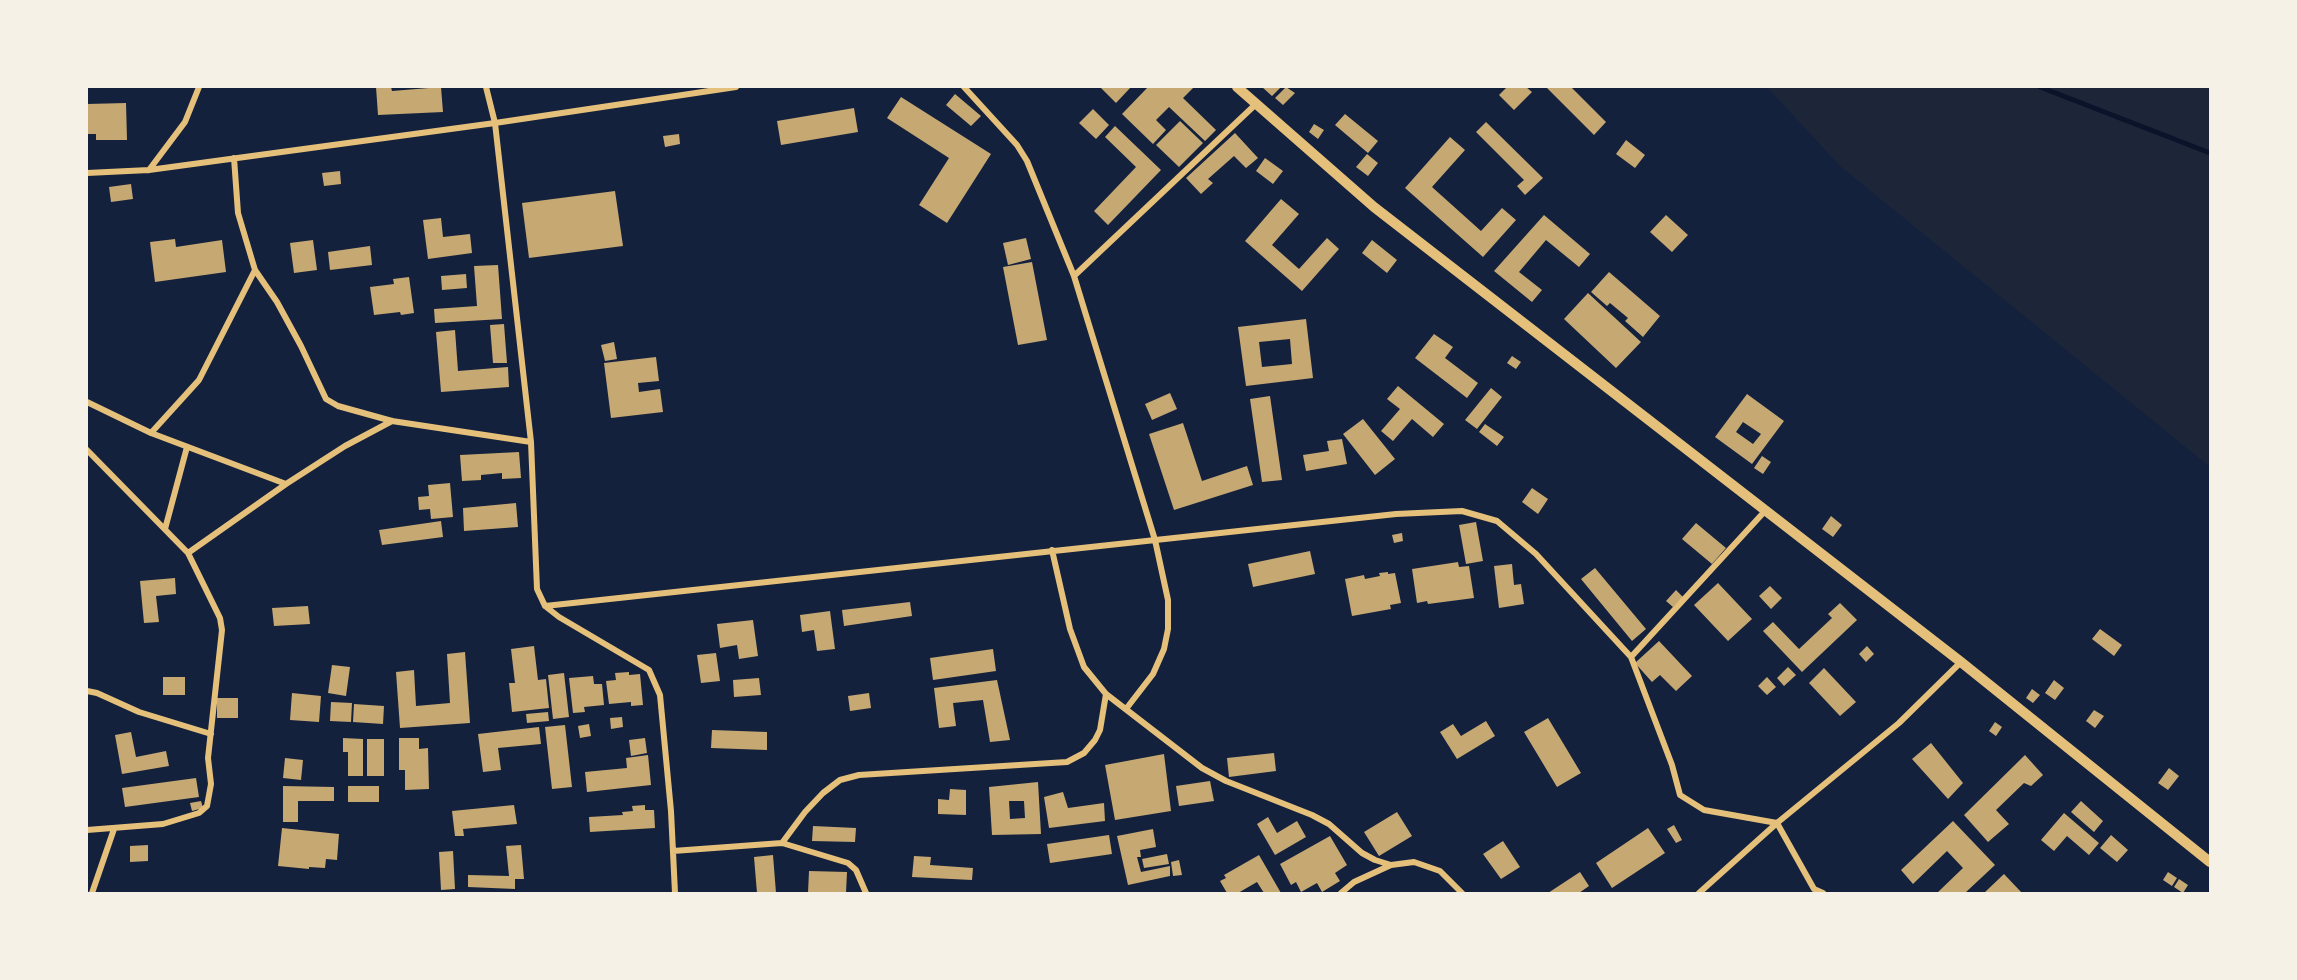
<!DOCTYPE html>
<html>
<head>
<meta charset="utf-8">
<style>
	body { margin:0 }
	#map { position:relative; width:2297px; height:980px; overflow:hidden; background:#14213d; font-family:"Titillium Web",sans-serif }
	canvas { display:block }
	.frame { position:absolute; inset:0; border:88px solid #f6f1e7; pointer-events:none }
</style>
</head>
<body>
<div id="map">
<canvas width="2297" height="980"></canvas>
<div class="frame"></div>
</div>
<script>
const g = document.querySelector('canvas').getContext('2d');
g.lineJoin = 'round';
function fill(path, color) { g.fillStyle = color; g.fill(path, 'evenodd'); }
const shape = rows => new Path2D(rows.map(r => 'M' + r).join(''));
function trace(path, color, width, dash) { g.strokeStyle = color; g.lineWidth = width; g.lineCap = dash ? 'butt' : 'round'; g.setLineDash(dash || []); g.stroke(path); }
const green = shape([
	[1767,87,2210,87,2210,467,1840,166]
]);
const stream = shape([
	[2040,87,2210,153]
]);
const building = shape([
	[376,87,391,87,392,91,441,87,443,112,378,115],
	[1100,87,1131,87,1116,103],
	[1148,87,1194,87,1183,98,1216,130,1205,141,1169,107,1156,120,1166,130,1153,144,1122,114],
	[1262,87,1281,87,1272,96],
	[1286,87,1295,93,1283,105,1275,98],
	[1507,87,1526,87,1532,92,1514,110,1499,95],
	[1546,87,1571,87,1606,122,1594,135],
	[955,94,981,116,971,126,946,105],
	[901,97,991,154,947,223,919,205,949,158,887,118],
	[126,103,127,140,96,140,96,134,87,134,87,104],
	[854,108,858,132,781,145,777,121],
	[1093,109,1109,125,1096,139,1079,123],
	[1345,114,1378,141,1368,153,1335,125],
	[1180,121,1203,143,1179,167,1156,145],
	[1486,122,1543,178,1525,195,1517,186,1524,180,1476,132],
	[1314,124,1324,130,1318,139,1309,132],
	[1115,126,1161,170,1108,225,1094,211,1136,167,1105,137],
	[1235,133,1258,158,1246,168,1234,156,1208,179,1213,183,1201,194,1186,178],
	[679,134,680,144,665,147,663,136],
	[1450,137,1465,150,1432,187,1481,231,1502,208,1516,220,1483,257,1405,188],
	[1626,140,1645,155,1635,168,1616,154],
	[1367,154,1378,163,1368,176,1356,167],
	[1265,158,1283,171,1273,184,1256,171],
	[340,171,341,184,324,186,322,173],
	[131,184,133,199,111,202,109,187],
	[615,191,623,246,529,258,522,203],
	[1281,199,1299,214,1272,245,1299,269,1327,238,1339,249,1302,291,1245,241],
	[1544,215,1590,254,1579,267,1546,240,1519,272,1542,290,1532,302,1494,271],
	[1666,215,1688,235,1672,252,1650,232],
	[441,218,443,237,470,234,472,253,428,259,423,220],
	[1026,238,1031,259,1008,265,1003,243],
	[175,239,176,247,222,240,226,272,155,282,150,242],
	[313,240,317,270,294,273,290,243],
	[1372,240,1397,260,1387,273,1362,253],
	[370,246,372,265,330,270,328,252],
	[1032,262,1047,340,1018,345,1003,267],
	[498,265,502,319,435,323,434,309,477,306,474,266],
	[1609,272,1660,316,1643,337,1625,321,1628,318,1610,303,1607,306,1591,292],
	[466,274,467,288,442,290,441,276],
	[409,277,414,313,401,315,400,312,374,315,370,287,394,284,393,279],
	[1588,293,1641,342,1616,368,1564,319],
	[1306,319,1313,378,1246,386,1238,327],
	[1290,339,1292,364,1262,367,1259,342],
	[504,324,507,363,493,363,490,325],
	[455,330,458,371,508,367,509,387,441,392,436,332],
	[1434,334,1453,347,1445,358,1478,383,1467,398,1415,358],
	[614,342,617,359,605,361,601,345],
	[1512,356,1521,362,1516,369,1507,363],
	[656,357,659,381,638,383,639,392,660,389,663,412,611,418,604,363],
	[1398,386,1444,424,1433,437,1412,419,1393,441,1381,431,1400,409,1387,399],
	[1491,388,1502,397,1477,429,1465,420],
	[1170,393,1177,409,1152,420,1145,404],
	[1747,394,1784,421,1752,464,1715,437],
	[1743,422,1761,434,1753,444,1736,432],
	[1270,396,1282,480,1262,482,1250,399],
	[1363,419,1395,459,1375,475,1343,434],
	[1183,423,1202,481,1247,466,1253,485,1174,510,1149,434],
	[1485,424,1504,437,1497,446,1479,432],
	[1342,439,1347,464,1306,471,1303,455,1329,451,1327,441],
	[519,452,521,478,502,479,502,473,481,475,481,480,462,481,460,455],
	[1762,456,1771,462,1763,474,1754,468],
	[450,483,453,517,431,519,430,509,419,510,418,497,429,496,428,485],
	[1532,488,1548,499,1538,514,1522,502],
	[516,503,518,527,464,531,463,508],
	[1831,516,1842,525,1833,537,1822,529],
	[441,521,443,537,382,545,379,530],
	[1476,522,1483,561,1466,564,1459,525],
	[1696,523,1726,548,1712,564,1682,539],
	[1402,533,1403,541,1394,543,1392,535],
	[1310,551,1315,574,1253,587,1248,564],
	[1458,562,1459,567,1469,566,1474,598,1428,604,1427,601,1417,603,1412,569],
	[1512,564,1514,585,1521,584,1524,604,1499,608,1494,566],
	[1595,568,1646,629,1632,641,1581,579],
	[1388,572,1388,574,1395,573,1401,603,1390,605,1391,609,1352,616,1345,579,1364,575,1365,579,1380,576,1379,573],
	[175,578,176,594,156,596,159,622,144,623,140,581],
	[1718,583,1752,619,1728,641,1694,605],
	[1770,586,1782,598,1771,609,1759,596],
	[1676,590,1683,597,1673,607,1666,601],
	[910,602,912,616,844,626,842,610],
	[1840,603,1857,620,1802,672,1763,631,1773,622,1799,649,1832,618,1828,614],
	[308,606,310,624,274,626,272,608],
	[830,611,835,649,817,651,814,630,802,632,800,615],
	[753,620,758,656,739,659,737,645,720,648,717,624],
	[2100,629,2122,645,2114,656,2092,639],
	[1659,641,1692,676,1676,691,1660,675,1652,682,1635,663],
	[534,646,538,680,546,679,549,708,512,712,509,683,515,683,511,649],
	[1867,646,1874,654,1866,662,1859,654],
	[993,649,996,671,933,680,930,658],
	[465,652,470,723,400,728,396,672,414,670,416,706,450,703,447,654],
	[716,653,720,681,701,683,697,655],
	[332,665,350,667,346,696,328,693],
	[1788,667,1796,675,1784,686,1777,678],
	[1824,668,1856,702,1840,716,1809,683],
	[629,672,629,675,640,674,643,705,631,706,631,702,609,704,606,681,616,680,615,673],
	[564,673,569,717,553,719,548,675],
	[593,676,594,684,602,684,604,705,584,707,585,712,573,713,569,678],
	[163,677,185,677,185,695,163,695],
	[1767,677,1776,687,1767,695,1758,686],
	[759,678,761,695,734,697,733,680],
	[997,680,1010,740,990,742,983,700,953,703,956,726,939,728,934,688],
	[2054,680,2064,688,2055,700,2045,693],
	[2032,689,2040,695,2033,703,2026,698],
	[292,693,321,696,319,722,290,720],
	[869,693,871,708,850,711,848,696],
	[217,698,238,698,238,718,217,718],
	[331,702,352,703,351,722,330,721],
	[354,704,384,706,383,724,353,722],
	[2094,710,2104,716,2095,728,2086,721],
	[548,712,549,721,527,723,526,714],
	[622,717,623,727,611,729,610,718],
	[1548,718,1581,773,1557,787,1524,732],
	[1486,721,1495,736,1457,759,1440,732,1453,724,1461,736],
	[1995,722,2002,727,1996,736,1989,731],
	[589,724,591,736,580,738,578,726],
	[565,725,572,787,552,789,545,727],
	[539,727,541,744,498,748,501,770,483,772,478,734],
	[712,730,767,732,767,750,711,748],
	[131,732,136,757,166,751,169,766,122,774,115,735],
	[343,738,363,739,363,776,348,776,348,752,343,752],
	[399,738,419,738,419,749,428,748,429,789,405,790,405,770,399,770],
	[645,738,647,753,631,756,629,740],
	[367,739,384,739,384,776,367,776],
	[1931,743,1963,783,1948,799,1912,759],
	[1274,753,1276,771,1229,777,1227,758],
	[1164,754,1171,811,1115,820,1105,765],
	[648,755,651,785,587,792,585,772,627,768,626,758],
	[2025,755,2043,775,2031,786,2024,783,1996,810,2009,824,1988,842,1964,815],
	[285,758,303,760,301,780,283,778],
	[2169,768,2179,776,2168,790,2158,783],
	[196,778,199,797,125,807,122,788],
	[1210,781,1214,801,1179,806,1176,786],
	[1038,782,1041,834,992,835,989,787],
	[1009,801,1024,801,1025,818,1010,819],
	[283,786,334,787,334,801,298,801,298,822,283,822],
	[348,786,379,786,379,802,348,802],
	[950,789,966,790,966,815,938,814,938,799,949,800],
	[1063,792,1068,808,1104,803,1105,821,1049,828,1044,797],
	[201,801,203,808,192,811,190,803],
	[2081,801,2103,821,2094,832,2071,812],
	[514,805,517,824,463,829,464,836,455,836,452,811],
	[645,805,645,810,654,810,655,828,590,832,589,817,623,815,622,812,633,811,632,806],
	[1397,812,1412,836,1379,856,1364,832],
	[2064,813,2099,843,2089,855,2067,836,2054,851,2041,840],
	[1268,817,1277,833,1297,821,1306,837,1275,855,1257,824],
	[1953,821,1995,865,1965,893,1937,893,1963,868,1947,851,1913,884,1901,870],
	[1674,825,1682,840,1676,843,1667,829],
	[813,826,856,828,855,842,812,841],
	[282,828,339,834,337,860,326,859,325,868,309,867,309,869,278,866],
	[1648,828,1665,853,1612,888,1596,863],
	[1153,829,1156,847,1140,850,1141,857,1137,857,1141,872,1170,866,1170,876,1128,885,1117,836],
	[1109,835,1112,854,1050,863,1047,844],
	[2111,835,2128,850,2117,862,2100,848],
	[1330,836,1347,865,1335,873,1340,881,1322,892,1317,883,1301,892,1296,882,1291,885,1280,864],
	[1503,841,1520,867,1501,879,1483,854],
	[148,845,148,861,130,862,130,846],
	[521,845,524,879,515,879,515,889,468,887,468,875,509,876,506,846],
	[453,851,455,889,441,890,439,852],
	[1167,854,1169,864,1144,868,1142,859],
	[773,855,776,893,757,893,754,857],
	[1259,855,1281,893,1264,893,1257,882,1238,893,1227,893,1220,881,1226,878,1224,875],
	[914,856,931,857,930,865,973,868,972,880,912,877],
	[1179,860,1182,875,1173,876,1171,862],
	[809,871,847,872,846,893,808,893],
	[1580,872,1589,886,1579,893,1548,893],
	[2168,872,2177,878,2172,886,2163,880],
	[2004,874,2022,893,1984,893],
	[2179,879,2188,885,2183,893,2174,887]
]);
const minor = shape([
	[486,87,495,123,531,442,537,589,545,606,559,617,649,670,660,695,671,811,675,893],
	[964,87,1017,145,1027,161,1074,276,1155,540,1168,600,1168,629,1164,649,1153,674,1126,709],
	[234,158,238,213,255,270,277,302,301,346,326,399,338,406,392,421,531,442],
	[149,170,185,122,199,87],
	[87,173,149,170,495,123,736,87],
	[1074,276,1256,104],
	[87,402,151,433,286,484],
	[151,433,199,380,255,270],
	[87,450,188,553,220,618,222,630,208,758,211,784,207,806,199,813,163,824,87,830],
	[165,529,187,447],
	[1052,550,1070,629,1084,667,1106,694,1202,768,1226,781,1312,815,1329,824,1362,853,1375,860,1391,865,1354,882,1341,893],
	[188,553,286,484,345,446,392,421],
	[545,606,1396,514,1462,511,1497,521,1536,554,1631,657,1672,765,1680,795,1704,810,1777,823,1814,889,1823,893],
	[1631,657,1765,511],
	[87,691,97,693,139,712,211,734],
	[782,843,805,812,823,793,840,780,859,775,1067,762,1084,753,1095,740,1100,730,1106,694],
	[673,851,782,843,848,863,856,870,866,893],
	[1391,865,1414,862,1440,871,1462,893],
	[92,893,114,829],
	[1699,893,1777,823,1899,723,1961,662]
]);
const tertiary = shape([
	[1237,87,1374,207,1961,662,2210,862]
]);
fill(green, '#1d2539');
trace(stream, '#0b132b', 5);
fill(building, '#c6a872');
trace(minor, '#e5c07b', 6);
trace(tertiary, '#e5c07b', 10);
</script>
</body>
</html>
